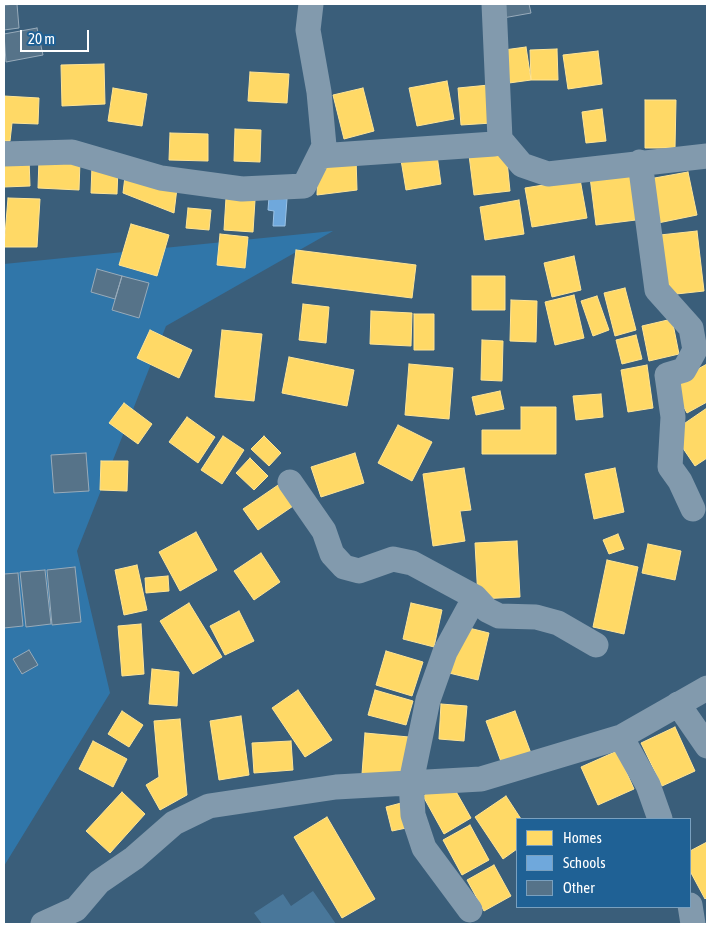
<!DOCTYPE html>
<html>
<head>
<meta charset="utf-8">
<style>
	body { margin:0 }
	#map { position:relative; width:711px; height:928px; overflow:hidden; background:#3a5e7a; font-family:"Asap Condensed",sans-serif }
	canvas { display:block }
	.frame { position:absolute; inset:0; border:5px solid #fff; pointer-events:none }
	.legend { position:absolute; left:516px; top:818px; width:175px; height:90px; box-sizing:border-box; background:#1f6195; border:1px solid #79a0bf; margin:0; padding:6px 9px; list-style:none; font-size:15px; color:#fff }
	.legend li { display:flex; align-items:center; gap:10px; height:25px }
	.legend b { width:25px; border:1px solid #79a0bf }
	.scale { position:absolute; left:20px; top:30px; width:69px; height:22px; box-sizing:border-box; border:2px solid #fff; border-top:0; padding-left:6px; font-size:15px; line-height:18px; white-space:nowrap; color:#fff; -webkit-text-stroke:4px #1f6195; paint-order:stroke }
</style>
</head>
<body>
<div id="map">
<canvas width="711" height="928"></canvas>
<div class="frame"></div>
<ul class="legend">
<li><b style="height:14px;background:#ffd966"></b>Homes</li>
<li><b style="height:14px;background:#6fa8dc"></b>Schools</li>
<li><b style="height:14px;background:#567389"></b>Other</li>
</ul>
<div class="scale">20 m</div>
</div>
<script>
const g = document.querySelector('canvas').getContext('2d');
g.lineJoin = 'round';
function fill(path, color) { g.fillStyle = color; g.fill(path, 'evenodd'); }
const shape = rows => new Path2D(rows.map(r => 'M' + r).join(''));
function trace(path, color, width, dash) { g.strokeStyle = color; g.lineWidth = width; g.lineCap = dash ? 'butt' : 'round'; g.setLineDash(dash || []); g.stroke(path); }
const green = shape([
	[333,231,166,326,77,551,110,693,4,866,4,264]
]);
const water = shape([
	[313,891,336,924,262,924,254,913,283,894,291,906]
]);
const homes = shape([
	[526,47,531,80,509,83,504,50,526,47],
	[557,49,558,80,531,80,530,50,557,49],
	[598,51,602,84,568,89,563,55,598,51],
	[104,64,105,104,62,106,61,65,104,64],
	[250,72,289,74,287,103,248,101,250,72],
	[447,81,454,119,417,126,409,88,447,81],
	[489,85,492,123,461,125,458,88,489,85],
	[113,88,147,94,142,126,108,121,113,88],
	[363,88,374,131,344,139,333,95,363,88],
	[4,96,39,98,38,124,12,123,10,141,4,141,4,96],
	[645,100,676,100,675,148,645,148,645,100],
	[602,109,606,141,586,143,582,112,602,109],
	[235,129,261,130,260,162,234,161,235,129],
	[170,133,208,134,208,161,169,160,170,133],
	[436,148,441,184,406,190,400,154,436,148],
	[506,151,510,191,474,195,469,155,506,151],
	[356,158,357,190,317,195,318,163,356,158],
	[29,159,30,186,4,187,4,160,29,159],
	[39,159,80,161,79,190,38,188,39,159],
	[92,166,118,167,117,194,91,193,92,166],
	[126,168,177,188,174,213,123,193,126,168],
	[631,172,636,220,596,225,590,177,631,172],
	[688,172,697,215,658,223,649,179,688,172],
	[580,179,587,218,532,227,525,188,580,179],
	[8,198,40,199,37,247,4,247,8,198],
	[226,198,255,200,253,232,224,230,226,198],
	[519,200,524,234,485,240,480,207,519,200],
	[188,208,211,210,209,230,186,228,188,208],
	[131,224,169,235,157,276,119,265,131,224],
	[697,231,704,291,667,295,660,235,697,231],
	[220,234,248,237,245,268,217,265,220,234],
	[296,250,416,265,412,298,292,283,296,250],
	[574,256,581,290,552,297,544,263,574,256],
	[472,276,505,276,505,310,472,310,472,276],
	[625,288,636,330,615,336,604,293,625,288],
	[574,295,584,338,555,345,545,302,574,295],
	[597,296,609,330,593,336,581,301,597,296],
	[511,300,537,301,536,342,510,341,511,300],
	[303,304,329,307,326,343,299,340,303,304],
	[371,311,412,313,411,346,370,344,371,311],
	[414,314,434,314,434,350,414,350,414,314],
	[672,319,679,354,649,361,642,326,672,319],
	[150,330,192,350,179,378,137,358,150,330],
	[222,330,262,334,254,401,215,397,222,330],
	[636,335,642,359,622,364,616,340,636,335],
	[482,340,503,341,502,381,481,380,482,340],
	[289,357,354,370,347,406,282,393,289,357],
	[409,364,453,368,449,419,405,415,409,364],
	[707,364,707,402,687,413,671,384,707,364],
	[647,365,653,408,628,412,621,370,647,365],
	[500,391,504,409,476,415,472,397,500,391],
	[601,394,603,417,576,420,573,396,601,394],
	[124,403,152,424,138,444,109,423,124,403],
	[521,407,556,407,556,454,482,454,482,430,521,430,521,407],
	[707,408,707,458,695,466,672,432,707,408],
	[187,417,215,437,198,463,169,442,187,417],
	[398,425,432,442,412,481,378,463,398,425],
	[223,436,244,450,222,484,201,470,223,436],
	[264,436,281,453,269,466,251,449,264,436],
	[355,453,364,483,321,497,311,467,355,453],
	[250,458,268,476,254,490,236,473,250,458],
	[101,461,128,461,127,491,100,490,101,461],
	[464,468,471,510,460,511,465,541,433,546,423,474,464,468],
	[615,468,624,512,594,519,585,474,615,468],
	[284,481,299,502,258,530,243,509,284,481],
	[196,532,217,570,180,591,159,552,196,532],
	[618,534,624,549,609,554,603,540,618,534],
	[517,541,520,597,478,599,475,543,517,541],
	[648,544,681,551,675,580,642,573,648,544],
	[261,553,280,582,254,600,234,571,261,553],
	[607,560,638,567,624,634,593,627,607,560],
	[137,565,147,610,124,615,115,570,137,565],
	[168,576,169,591,146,593,145,578,168,576],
	[189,603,222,657,193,674,160,621,189,603],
	[411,603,442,610,434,647,403,639,411,603],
	[239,611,254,641,225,655,210,626,239,611],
	[141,624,144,674,122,676,118,626,141,624],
	[461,626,489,633,478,680,449,673,461,626],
	[386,651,423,662,412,696,376,685,386,651],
	[152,669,179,672,177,706,149,704,152,669],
	[298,690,332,740,305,757,272,708,298,690],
	[375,690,413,701,406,725,368,715,375,690],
	[441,704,467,706,464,741,439,739,441,704],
	[122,711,143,725,129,747,108,734,122,711],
	[515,711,532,756,503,767,486,721,515,711],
	[241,716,249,775,219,780,210,721,241,716],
	[180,719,187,795,160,810,146,785,159,777,154,721,180,719],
	[675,727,695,771,662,786,641,743,675,727],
	[365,733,409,737,406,777,362,774,365,733],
	[93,741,127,759,113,787,79,769,93,741],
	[291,741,293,770,254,773,252,743,291,741],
	[617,751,634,789,598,805,581,767,617,751],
	[450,781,471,818,444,834,423,796,450,781],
	[122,792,145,814,110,853,86,831,122,792],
	[506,796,521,819,517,819,517,849,503,859,475,817,506,796],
	[405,802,411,827,392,831,386,807,405,802],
	[327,817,375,899,342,918,294,837,327,817],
	[470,825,489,860,462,875,443,840,470,825],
	[707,842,707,897,705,899,690,871,690,851,707,842],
	[494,865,511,896,484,911,467,880,494,865]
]);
const schools = shape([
	[269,197,287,199,285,226,273,226,274,211,268,210,269,197]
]);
const building = shape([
	[17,4,19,28,4,30,4,5,17,4],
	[500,4,529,4,531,13,503,18,500,4],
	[37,28,43,55,6,62,4,34,37,28],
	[97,269,122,276,115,299,91,292,97,269],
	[122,276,149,283,139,318,112,310,122,276],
	[86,453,89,491,54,493,51,455,86,453],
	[75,567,81,622,52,625,47,570,75,567],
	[45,570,51,624,26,627,20,572,45,570],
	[18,573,23,626,4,628,4,574,18,573],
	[29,650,38,665,22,674,13,659,29,650]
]);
const minor = shape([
	[311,4,308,30,319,92,324,146,319,156,494,144,500,139,522,165,548,174,707,156],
	[494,4,500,139],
	[4,154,72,152,161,178,242,189,304,186,319,156],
	[640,162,657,290,691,328,695,350,684,370,667,375,673,417,670,467,680,481,693,509],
	[290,482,324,531,332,554,344,567,359,571,393,559,412,563,475,597,445,652,428,700,411,782,413,815,424,848,470,910],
	[475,597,487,610,499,616,536,617,558,623,596,645],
	[678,704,707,746],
	[621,737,648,785,660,819],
	[690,905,693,924],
	[43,924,76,909,99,882,134,858,174,823,209,806,336,787,481,779,621,737,707,688]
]);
fill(green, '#3076a9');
fill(water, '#49779a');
fill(homes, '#ffd966');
trace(homes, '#ffe494', 1);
fill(schools, '#6fa8dc');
trace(schools, '#9ac2e6', 1);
fill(building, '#567389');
trace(building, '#98abba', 1);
trace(minor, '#829aad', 25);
</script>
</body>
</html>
